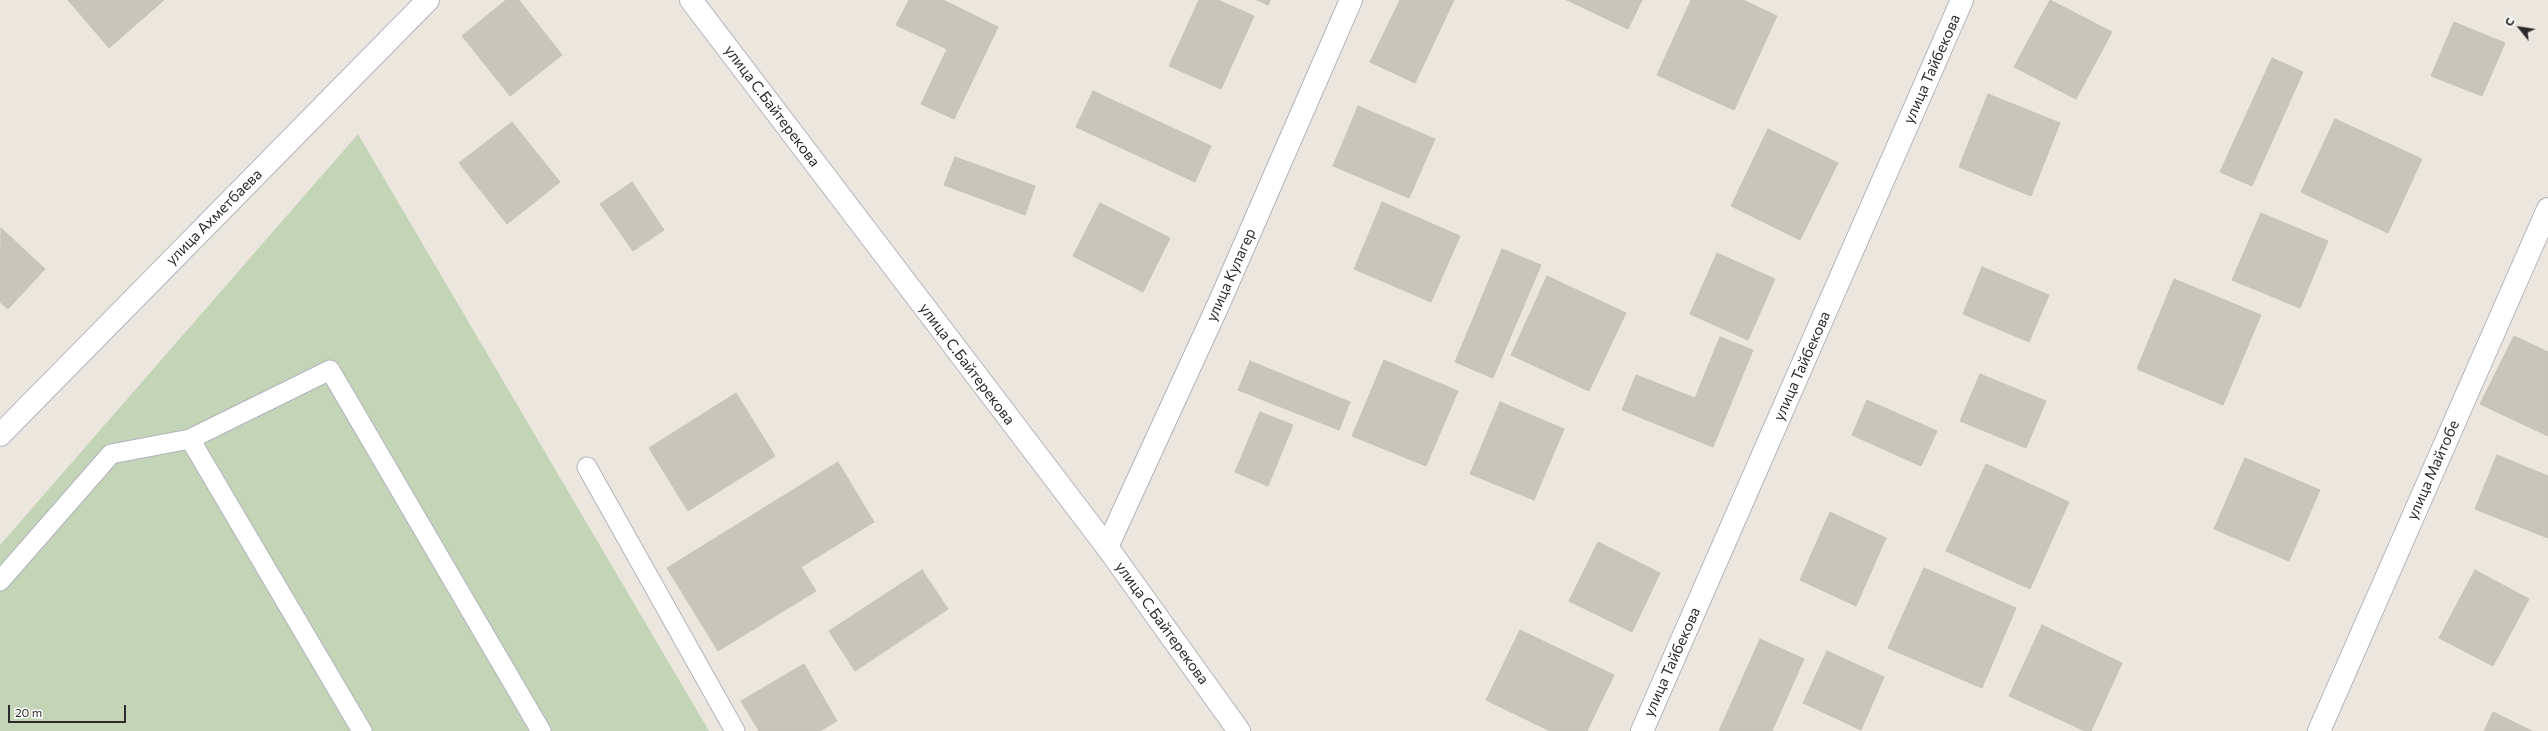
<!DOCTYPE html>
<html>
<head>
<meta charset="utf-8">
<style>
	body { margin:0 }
	#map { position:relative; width:2548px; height:731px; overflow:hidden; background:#ece7de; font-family:Commissioner,sans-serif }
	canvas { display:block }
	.north { position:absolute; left:2500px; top:8px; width:40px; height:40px; -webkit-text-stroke:3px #fff; paint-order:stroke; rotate:300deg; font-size:11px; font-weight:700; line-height:16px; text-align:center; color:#2b2b2b }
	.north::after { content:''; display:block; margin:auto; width:14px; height:18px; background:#2b2b2b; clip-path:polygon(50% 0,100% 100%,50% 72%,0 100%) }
	.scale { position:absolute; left:8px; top:705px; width:118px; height:18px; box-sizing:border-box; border:2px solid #2b2b2b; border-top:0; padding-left:5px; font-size:12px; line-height:14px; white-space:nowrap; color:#2b2b2b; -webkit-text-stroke:3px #fff; paint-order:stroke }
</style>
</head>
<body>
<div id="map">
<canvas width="2548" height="731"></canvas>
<div class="north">С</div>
<div class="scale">20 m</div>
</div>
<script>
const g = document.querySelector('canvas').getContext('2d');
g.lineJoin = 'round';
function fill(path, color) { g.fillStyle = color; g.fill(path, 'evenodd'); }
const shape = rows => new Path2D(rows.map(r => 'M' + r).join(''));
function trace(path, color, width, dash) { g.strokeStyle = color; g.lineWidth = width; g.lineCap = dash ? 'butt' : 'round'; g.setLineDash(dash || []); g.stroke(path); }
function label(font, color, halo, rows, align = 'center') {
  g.font = font + ' Commissioner,sans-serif'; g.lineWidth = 3; g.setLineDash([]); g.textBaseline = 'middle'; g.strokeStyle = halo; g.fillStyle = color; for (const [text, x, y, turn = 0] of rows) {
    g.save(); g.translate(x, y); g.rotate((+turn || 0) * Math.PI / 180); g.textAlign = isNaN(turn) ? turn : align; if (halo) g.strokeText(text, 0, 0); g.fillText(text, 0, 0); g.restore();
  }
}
const cemetery = shape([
	[358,134,709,731,0,731,0,545]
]);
const building = shape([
	[68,0,164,0,109,48,68,0],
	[506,0,519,0,562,55,510,96,462,36,506,0],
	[909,0,943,0,998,27,954,119,921,104,947,49,896,25,909,0],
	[1199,0,1218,0,1254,16,1221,89,1169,66,1199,0],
	[1257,0,1270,0,1268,5,1257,0],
	[1400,0,1454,0,1415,83,1370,62,1400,0],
	[1567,0,1642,0,1628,29,1567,0],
	[1691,0,1743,0,1777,16,1734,110,1657,75,1691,0],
	[2050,0,2112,32,2076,99,2014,67,2050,0],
	[2454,22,2505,43,2482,96,2431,76,2454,22],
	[2272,58,2303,72,2252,186,2220,172,2272,58],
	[1093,91,1211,146,1195,182,1076,127,1093,91],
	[1988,94,2060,123,2031,196,1959,167,1988,94],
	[1358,106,1435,139,1409,198,1333,166,1358,106],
	[2335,119,2422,159,2388,233,2301,192,2335,119],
	[512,122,560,182,507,224,459,163,512,122],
	[1768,129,1838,163,1800,240,1731,206,1768,129],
	[955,157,1035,186,1025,215,944,185,955,157],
	[632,182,664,230,633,251,600,204,632,182],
	[1382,202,1460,236,1431,302,1354,269,1382,202],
	[1100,203,1170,238,1143,292,1073,256,1100,203],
	[2261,213,2328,241,2300,308,2232,280,2261,213],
	[1,228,45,269,8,309,0,302,1,228],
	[1502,249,1541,265,1493,378,1455,362,1502,249],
	[1717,253,1775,279,1748,340,1690,314,1717,253],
	[1982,267,2049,295,2029,342,1963,314,1982,267],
	[1547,276,1626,313,1589,391,1511,355,1547,276],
	[2174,279,2261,315,2223,405,2137,369,2174,279],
	[2514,336,2548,352,2548,436,2480,404,2514,336],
	[1720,337,1753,350,1713,447,1622,410,1636,375,1695,398,1720,337],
	[1384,360,1458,391,1426,466,1352,436,1384,360],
	[1250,361,1350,402,1339,430,1238,390,1250,361],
	[1980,374,2046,401,2026,448,1960,421,1980,374],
	[736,393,775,456,688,511,649,448,736,393],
	[1867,400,1937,431,1921,466,1852,435,1867,400],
	[1500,402,1564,429,1534,500,1470,474,1500,402],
	[1260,412,1293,425,1268,486,1235,472,1260,412],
	[2497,455,2548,476,2548,538,2475,509,2497,455],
	[2245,458,2320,490,2289,561,2214,529,2245,458],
	[838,462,874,522,801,567,816,591,718,651,667,568,838,462],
	[1986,464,2069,502,2030,589,1946,551,1986,464],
	[1830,512,1886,538,1856,606,1800,580,1830,512],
	[1598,542,1660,573,1632,632,1569,601,1598,542],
	[1924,568,2016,608,1982,688,1888,648,1924,568],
	[922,570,948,609,855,671,829,631,922,570],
	[2475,570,2529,599,2493,666,2439,638,2475,570],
	[2042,625,2122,663,2091,731,2085,731,2009,696,2042,625],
	[1520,630,1614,675,1587,731,1550,731,1486,700,1520,630],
	[1760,639,1804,659,1772,731,1719,731,1760,639],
	[1827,651,1884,677,1861,730,1803,703,1827,651],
	[804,664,837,721,820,731,759,731,741,701,804,664],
	[2493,712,2532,731,2484,731,2493,712]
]);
const service = shape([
	[190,439,362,731],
	[587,467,735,731],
	[0,581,111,454,190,439,330,370,541,731]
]);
const minor = shape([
	[0,435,428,0],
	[1107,547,1220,301,1351,0],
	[1642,731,1962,0],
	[2319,731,2548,209]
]);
const secondary = shape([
	[691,0,1107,547,1239,731]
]);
const streetNames = [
	["улица Тайбекова",1932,69,-66],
	["улица С.Байтерекова",772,106,53],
	["улица Ахметбаева",214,217,-45],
	["улица Кулагер",1231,275,-66],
	["улица С.Байтерекова",967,364,53],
	["улица Тайбекова",1802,366,-66],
	["улица Майтобе",2433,470,-66],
	["улица С.Байтерекова",1162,623,54],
	["улица Тайбекова",1672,662,-66]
];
fill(cemetery, '#c3d5b6');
fill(building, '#c8c5bc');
trace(building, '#c8c3b7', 1);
trace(service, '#b1b3be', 21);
trace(minor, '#b1b3be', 24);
trace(secondary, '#b1b3be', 24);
trace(service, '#fff', 19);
trace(minor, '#fff', 22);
trace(secondary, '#fff', 22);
label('15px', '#2b2b2b', '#fff', streetNames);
</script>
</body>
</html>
